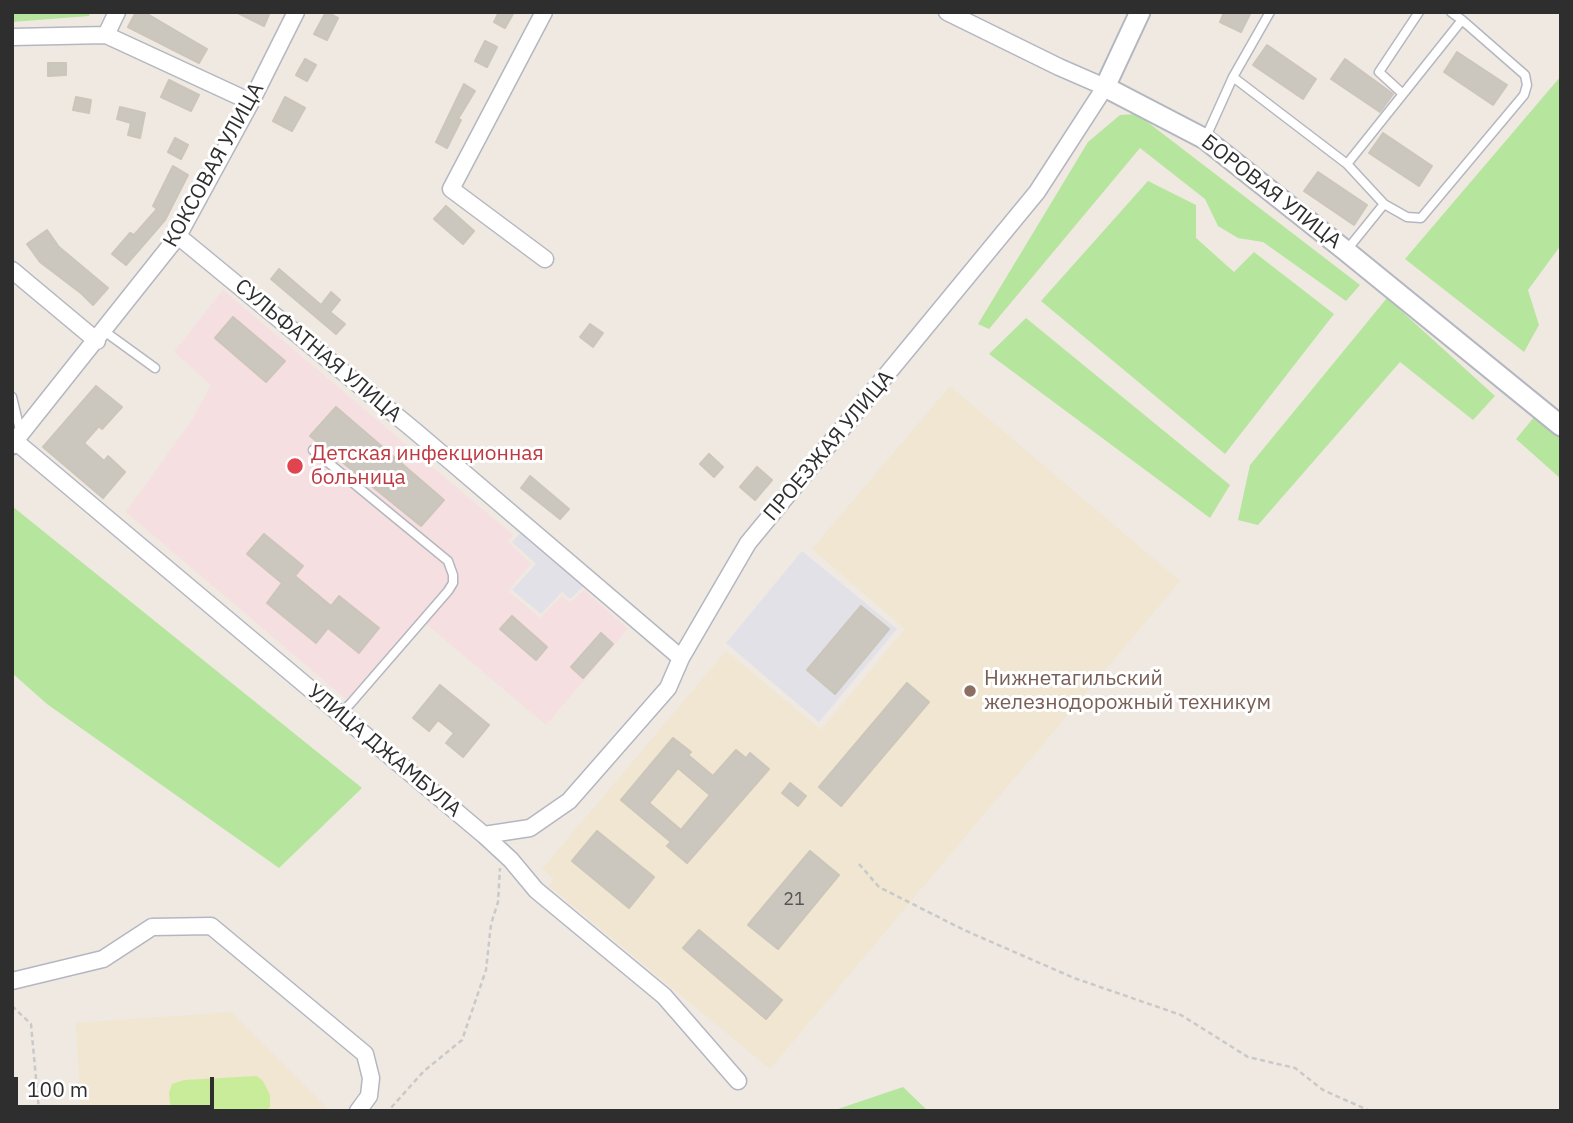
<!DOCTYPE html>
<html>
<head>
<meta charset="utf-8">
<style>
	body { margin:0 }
	#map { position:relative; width:1573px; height:1123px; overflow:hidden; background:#efe9e1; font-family:"IBM Plex Sans",sans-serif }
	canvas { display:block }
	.frame { position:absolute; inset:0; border:14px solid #2e2e2e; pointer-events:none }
	.scale { position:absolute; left:14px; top:1077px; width:200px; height:32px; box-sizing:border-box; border:4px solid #2e2e2e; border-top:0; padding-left:9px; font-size:21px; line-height:24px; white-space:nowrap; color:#2e2e2e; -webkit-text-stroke:5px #fff; paint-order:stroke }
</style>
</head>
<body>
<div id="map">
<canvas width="1573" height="1123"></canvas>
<div class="frame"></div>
<div class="scale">100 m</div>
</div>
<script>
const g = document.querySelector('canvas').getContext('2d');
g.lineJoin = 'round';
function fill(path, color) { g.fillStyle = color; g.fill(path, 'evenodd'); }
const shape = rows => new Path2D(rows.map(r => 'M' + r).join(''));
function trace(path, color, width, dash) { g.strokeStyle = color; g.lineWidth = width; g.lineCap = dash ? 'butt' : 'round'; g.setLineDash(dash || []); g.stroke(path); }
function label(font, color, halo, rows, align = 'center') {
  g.font = font + ' "IBM Plex Sans",sans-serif'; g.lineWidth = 6; g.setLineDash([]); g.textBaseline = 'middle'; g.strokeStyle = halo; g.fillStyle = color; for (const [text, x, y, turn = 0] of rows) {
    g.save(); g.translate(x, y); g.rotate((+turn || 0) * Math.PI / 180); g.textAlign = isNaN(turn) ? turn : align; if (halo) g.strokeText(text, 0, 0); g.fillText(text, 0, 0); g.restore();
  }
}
const industrial = shape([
	[522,531,585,585,570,599,562,592,541,614,512,590,536,564,512,542],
	[802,551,897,629,819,722,726,643]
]);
const education = shape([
	[950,386,1180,581,770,1069,549,886,554,879,542,869,726,651,821,730,905,629,812,549],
	[231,1012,330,1111,81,1111,76,1023]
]);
const medical = shape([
	[223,290,513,535,508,542,531,564,508,591,540,618,562,596,570,603,584,590,628,629,546,725,425,623,353,705,126,512,192,420,211,385,174,352]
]);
const green = shape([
	[12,12,90,12,89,16,12,22],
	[1561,76,1561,245,1528,290,1539,325,1524,352,1405,259],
	[1137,114,1360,285,1346,301,1263,242,1238,238,1218,226,1205,199,1140,148,989,329,978,324,1088,142,1120,115],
	[1148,181,1196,205,1196,238,1234,272,1254,252,1334,314,1225,454,1041,301],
	[1387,298,1495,396,1473,420,1400,362,1258,525,1238,520,1250,465],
	[1026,318,1230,485,1210,518,989,354],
	[1535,416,1561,438,1561,479,1516,439],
	[12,506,362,788,279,868,47,704,12,673],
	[903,1087,928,1111,832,1111]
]);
const pitch = shape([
	[257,1076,263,1081,270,1095,270,1107,265,1111,171,1111,169,1093,172,1084,184,1080]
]);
const building = shape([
	[136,12,144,12,207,49,199,63,128,27,136,12],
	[236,12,270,12,264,26,236,12],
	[326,12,338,18,327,40,314,34,326,12],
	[499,12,514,12,505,28,494,22,499,12],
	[1224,12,1251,12,1241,32,1220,22,1224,12],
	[485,41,497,47,487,67,475,61,485,41],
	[1267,45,1316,79,1303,99,1253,65,1267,45],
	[1457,52,1507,85,1493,105,1444,72,1457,52],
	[305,59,316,65,307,81,296,75,305,59],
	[1345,59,1393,94,1380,112,1331,79,1345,59],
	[48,63,66,63,66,75,48,76,48,63],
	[169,80,199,95,191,111,161,97,169,80],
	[464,84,475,91,458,119,461,120,447,148,436,142,464,84],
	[76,97,91,100,89,113,73,110,76,97],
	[285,97,305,108,292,131,273,121,285,97],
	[120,107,145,113,140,138,128,135,131,123,117,119,120,107],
	[1383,133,1432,166,1419,186,1369,153,1383,133],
	[175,138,188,145,181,159,168,152,175,138],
	[173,166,188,175,165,220,126,265,112,254,130,233,134,235,157,209,153,206,173,166],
	[1318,172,1367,205,1354,225,1304,191,1318,172],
	[446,206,474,231,463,244,434,219,446,206],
	[47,230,59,247,108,288,93,305,82,294,40,262,27,244,47,230],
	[279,269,321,305,331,292,340,300,330,312,345,324,336,334,271,279,279,269],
	[233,317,285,361,266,382,215,338,233,317],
	[590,324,603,333,593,347,580,337,590,324],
	[96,386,122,407,102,429,99,426,84,443,104,461,108,456,125,472,103,498,43,447,96,386],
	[336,407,444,500,421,526,310,436,336,407],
	[709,454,723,467,714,477,700,464,709,454],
	[757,467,772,480,755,500,740,487,757,467],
	[530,476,569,509,560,519,521,488,530,476],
	[264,534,303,566,295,576,331,606,339,596,379,628,359,653,328,628,316,643,267,603,282,583,247,554,264,534],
	[861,606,889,629,835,694,807,670,861,606],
	[512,616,547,647,536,660,500,629,512,616],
	[601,633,613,644,583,678,571,667,601,633],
	[907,683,929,702,841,806,819,787,907,683],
	[440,685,489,725,463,757,446,743,454,733,438,720,429,731,413,718,440,685],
	[673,738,691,752,688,755,713,776,736,750,746,758,750,753,769,769,687,863,667,846,671,842,621,800,673,738],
	[678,768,710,795,681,830,649,803,678,768],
	[790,783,806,796,798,806,782,793,790,783],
	[597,831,654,877,629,908,572,861,597,831],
	[810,851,839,875,778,949,748,925,810,851],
	[699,930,782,1000,766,1019,683,948,699,930]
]);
const path = shape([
	[859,864,879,887,964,930,1074,978,1181,1015,1248,1057,1295,1068,1323,1090,1370,1111],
	[12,1006,31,1024,39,1111],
	[384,1111,389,1110,424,1071,462,1040,486,970,491,924,498,902,500,868]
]);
const service = shape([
	[1451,12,1462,20],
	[1233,77,1347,164,1384,204,1346,251],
	[1205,139,1233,77,1270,12],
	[1347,164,1403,94],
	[1384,204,1407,217,1421,218,1524,95,1527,85,1525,75,1462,20,1403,94,1379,72,1419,12],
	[104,331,155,368],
	[12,397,21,434],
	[313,450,448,561,453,575,453,583,448,591,351,703,340,714]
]);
const minor = shape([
	[296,12,251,102,178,236,15,441,484,835,511,860,536,890,664,996,738,1081],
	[544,12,451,189,545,259],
	[106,35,117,12],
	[12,37,106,35,251,102],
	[178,236,415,431,681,658],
	[12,270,97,341],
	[484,835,530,828,569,801,668,688,681,658,748,543,1037,192,1105,87,1059,67,947,12],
	[12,981,103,959,152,927,211,926,365,1054,371,1078,369,1096,358,1111]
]);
const tertiary = shape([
	[1140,12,1105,87,1205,139,1346,251,1561,426],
	[12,444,15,441]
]);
const markers = [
	[295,466,9,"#e0444e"],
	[970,691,7,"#8d6e63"]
];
const numberNames = [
	["21",794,900]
];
const streetNames = [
	["КОКСОВАЯ УЛИЦА",214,165,-61],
	["БОРОВАЯ УЛИЦА",1271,192,38],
	["СУЛЬФАТНАЯ УЛИЦА",318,351,40],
	["ПРОЕЗЖАЯ УЛИЦА",829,446,-50],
	["УЛИЦА ДЖАМБУЛА",384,751,40]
];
const healthNames = [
	["Детская инфекционная",311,454],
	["больница",311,478]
];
const educationNames = [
	["Нижнетагильский",984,679],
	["железнодорожный техникум",984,703]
];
fill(industrial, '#e3e1e8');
fill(education, '#f0e6d1');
fill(medical, '#f5dfe0');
fill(green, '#b6e59e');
fill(pitch, '#c9ec9a');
fill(building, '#cbc7bf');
trace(building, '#cbc5ba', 2);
trace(service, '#b4b7c1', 11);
trace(minor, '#b4b7c1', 19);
trace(tertiary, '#b4b7c1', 23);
trace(path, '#c9c9c9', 2.5, [5, 3.5]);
trace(service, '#fff', 8);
trace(minor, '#fff', 16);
trace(tertiary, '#fff', 19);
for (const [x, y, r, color] of markers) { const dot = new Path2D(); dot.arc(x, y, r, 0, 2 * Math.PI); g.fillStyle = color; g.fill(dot); trace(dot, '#fff', 2.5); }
label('18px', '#555452', null, numberNames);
label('21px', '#2e2e2e', '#fff', streetNames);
label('21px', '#be3a42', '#fff', healthNames, 'left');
label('21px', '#785e54', '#fff', educationNames, 'left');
</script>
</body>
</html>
